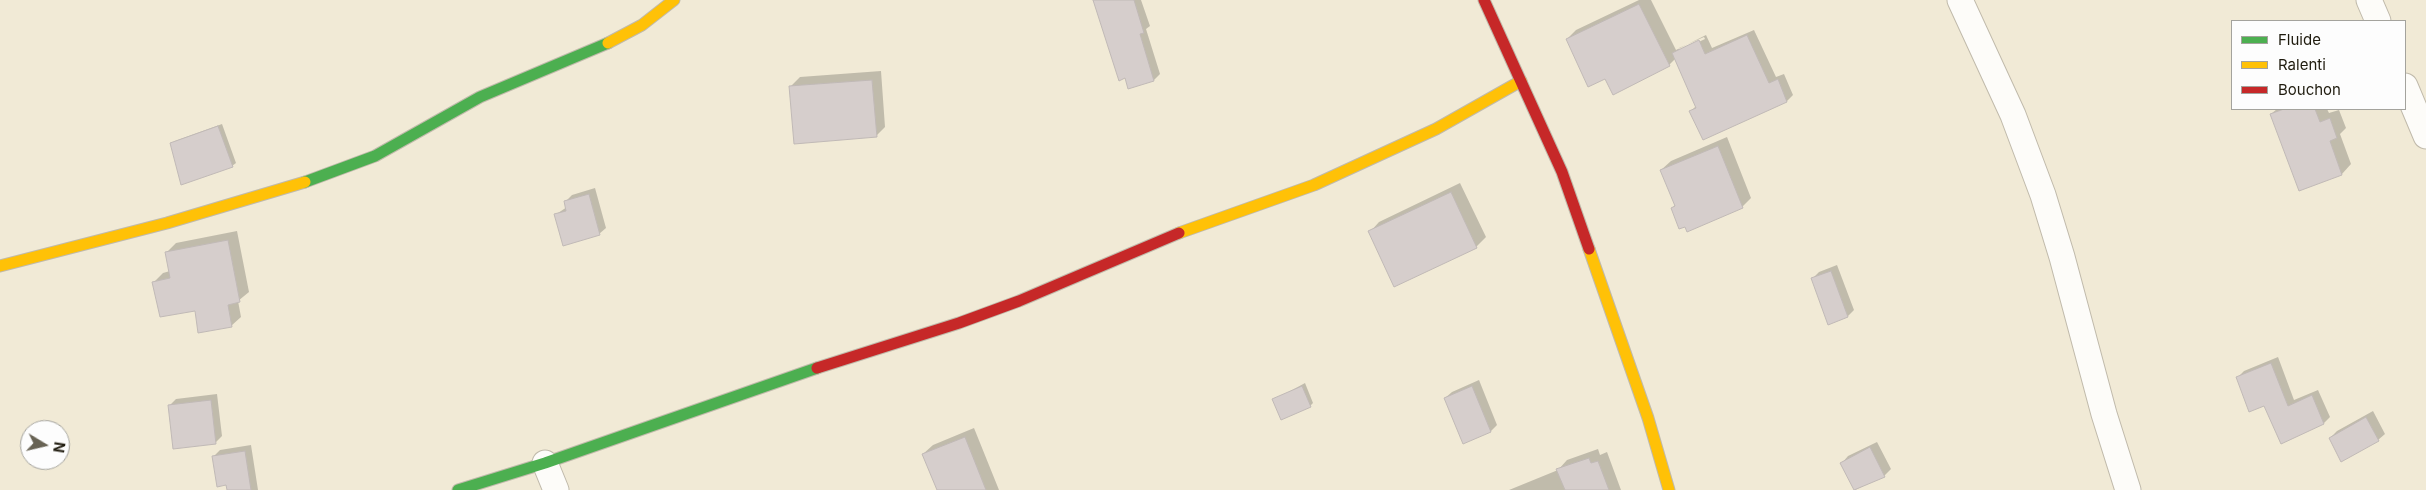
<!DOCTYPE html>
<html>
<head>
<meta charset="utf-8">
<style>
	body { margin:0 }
	#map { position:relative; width:2426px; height:490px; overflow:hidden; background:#f1ead6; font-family:Inter,sans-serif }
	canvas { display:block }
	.legend { position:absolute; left:2231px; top:20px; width:175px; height:90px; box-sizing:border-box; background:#fdfdfd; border:1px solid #a4a39d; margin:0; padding:6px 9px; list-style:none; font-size:15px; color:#1f1b0e }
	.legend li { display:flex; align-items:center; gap:10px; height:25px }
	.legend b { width:25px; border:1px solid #a4a39d }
	.north { position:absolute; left:20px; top:420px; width:50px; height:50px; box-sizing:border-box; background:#fdfdfd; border:1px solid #a4a39d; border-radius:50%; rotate:99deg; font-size:14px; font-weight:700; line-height:20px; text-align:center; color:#1f1b0e }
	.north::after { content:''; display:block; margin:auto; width:18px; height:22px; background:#686354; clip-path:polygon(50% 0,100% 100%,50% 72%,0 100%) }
</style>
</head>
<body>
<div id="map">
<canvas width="2426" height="490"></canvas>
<ul class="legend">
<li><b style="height:6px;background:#4caf50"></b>Fluide</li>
<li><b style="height:6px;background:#ffc107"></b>Ralenti</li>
<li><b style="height:6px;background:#c62828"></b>Bouchon</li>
</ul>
<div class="north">N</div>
</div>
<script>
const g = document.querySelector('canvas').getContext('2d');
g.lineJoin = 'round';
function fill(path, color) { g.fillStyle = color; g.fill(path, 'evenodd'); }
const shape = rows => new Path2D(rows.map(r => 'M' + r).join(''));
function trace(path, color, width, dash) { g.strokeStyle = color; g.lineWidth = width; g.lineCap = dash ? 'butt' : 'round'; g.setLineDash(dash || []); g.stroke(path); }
const shadow = shape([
	[1095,0,1141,0,1150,26,1146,29,1160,74,1154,80],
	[1639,0,1651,0,1676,50,1706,35,1712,48,1754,30,1776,77,1784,74,1793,95,1787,101,1691,111,1696,106,1675,59,1669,65,1606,77,1567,39,1576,30],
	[1704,37,1705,39,1679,51,1679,48],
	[881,71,885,127,876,136,791,86,800,77],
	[2277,109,2327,109,2329,113,2339,110,2346,128,2340,134,2351,164,2342,174,2300,190,2271,114],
	[222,124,236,163,232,166,172,144,175,141],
	[1727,137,1751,198,1742,207,1672,208,1675,205,1661,170,1671,161],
	[1460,183,1486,237,1476,247,1395,285,1370,232,1379,222],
	[595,188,606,228,599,234,555,215,567,207,565,202,572,195],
	[237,231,249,292,238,301,241,317,231,326,196,310,154,282,163,273,170,271,166,253,176,243],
	[1837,265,1854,310,1848,316,1812,279,1819,272],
	[2278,357,2294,400,2318,390,2330,417,2324,423,2265,404,2237,378,2244,371],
	[1479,380,1497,425,1491,431,1464,443,1445,398,1452,392],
	[1305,383,1313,403,1310,406,1274,400],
	[217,394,222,436,216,442,169,406,176,399],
	[2373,411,2385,434,2378,440,2330,438,2337,431],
	[974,428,999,490,938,490,923,454,933,445],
	[1877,442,1891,469,1884,476,1855,490,1842,463,1848,456],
	[251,445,258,490,228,490,214,456,220,450],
	[1598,449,1600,455,1607,452,1621,490,1509,490,1558,470,1567,460]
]);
const building = shape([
	[1093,0,1134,0,1144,33,1140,34,1154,81,1128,89,1125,78,1119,81,1093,0],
	[1639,4,1670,66,1613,95,1605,79,1588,87,1566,39,1639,4],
	[1747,35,1769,83,1778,79,1787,102,1703,140,1689,111,1696,108,1672,53,1699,40,1705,54,1747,35],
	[872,80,877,137,794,144,789,86,872,80],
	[2284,109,2315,109,2320,122,2330,118,2337,138,2330,141,2342,175,2299,191,2270,114,2284,109],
	[218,126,233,167,181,185,170,143,218,126],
	[1718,146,1743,208,1687,232,1685,227,1679,229,1671,208,1675,206,1660,170,1718,146],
	[1451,192,1477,248,1394,287,1368,231,1451,192],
	[589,194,600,235,563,246,554,214,566,211,564,201,589,194],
	[228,240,240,302,228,305,232,327,198,333,195,311,160,317,152,282,170,278,165,252,228,240],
	[1831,271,1848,317,1828,325,1811,278,1831,271],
	[2271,363,2288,406,2312,395,2324,424,2281,444,2264,406,2249,412,2236,377,2271,363],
	[1302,386,1311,407,1281,420,1272,399,1302,386],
	[1472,386,1491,432,1463,444,1444,398,1472,386],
	[211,400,216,444,173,449,168,405,211,400],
	[2366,417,2379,441,2341,462,2329,438,2366,417],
	[965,437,986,490,937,490,922,454,965,437],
	[1870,447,1885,477,1854,490,1840,463,1870,447],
	[245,451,251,490,227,490,226,485,217,487,212,456,245,451],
	[1589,458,1591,463,1598,461,1609,490,1565,490,1556,469,1589,458]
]);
const street = shape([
	[1960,0,2013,115,2043,195,2062,257,2104,414,2128,490],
	[2369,0,2378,21],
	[2405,86,2426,136],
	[545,463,556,490]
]);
const fast = shape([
	[305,182,375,156,480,97,608,43],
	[458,490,545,463,817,368]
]);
const slow = shape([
	[608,43,642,25,674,0],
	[1179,233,1314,185,1436,129,1521,81],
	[1589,249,1648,418,1669,490],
	[0,266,167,223,305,182]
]);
const jam = shape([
	[1484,0,1562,172,1589,249],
	[817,368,959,323,1019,301,1179,233]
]);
fill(shadow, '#0003');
fill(building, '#d6cecc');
trace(building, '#c0b9b6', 1);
trace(street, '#c0baab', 27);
trace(fast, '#c0baab', 13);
trace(slow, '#c0baab', 13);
trace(jam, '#c0baab', 13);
trace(street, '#fdfcf9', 25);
trace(fast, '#4caf50', 11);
trace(slow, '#ffc107', 11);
trace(jam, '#c62828', 11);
</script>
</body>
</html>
